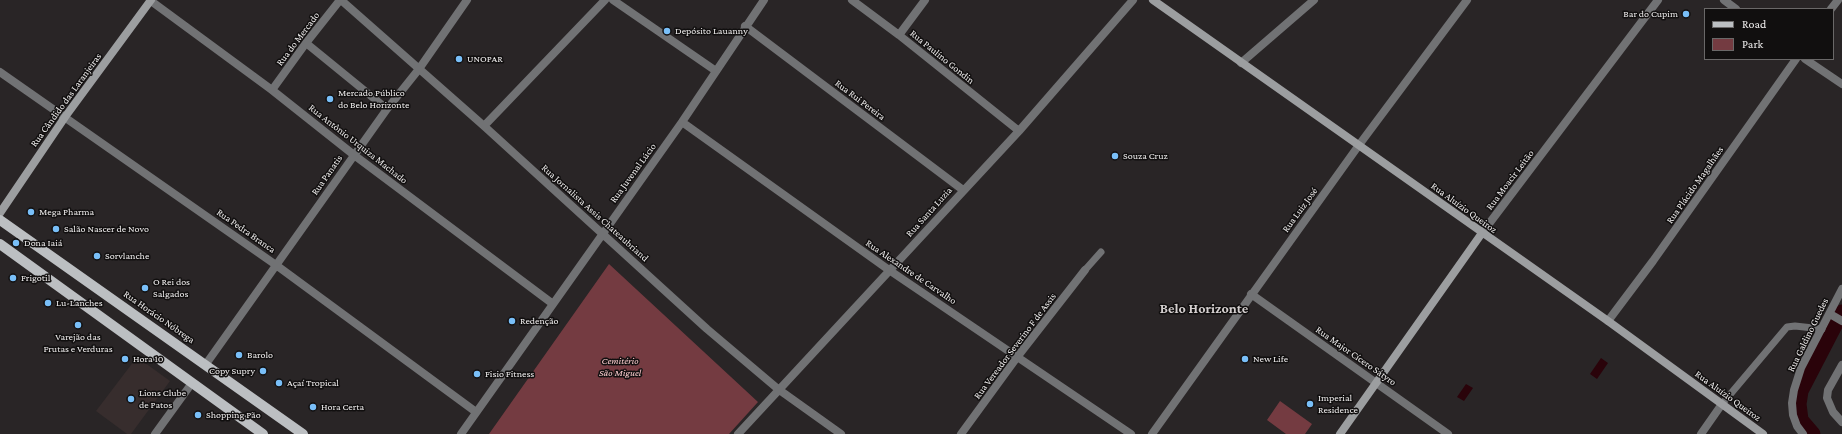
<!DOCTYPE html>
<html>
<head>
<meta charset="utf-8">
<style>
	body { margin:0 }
	#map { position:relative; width:1842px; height:434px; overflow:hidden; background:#292526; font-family:"Crimson Pro",serif }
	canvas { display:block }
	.legend { position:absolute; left:1704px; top:8px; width:130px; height:52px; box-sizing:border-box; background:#110f0f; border:1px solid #6a6868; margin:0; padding:5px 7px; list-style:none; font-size:12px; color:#efeded }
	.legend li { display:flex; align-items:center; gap:8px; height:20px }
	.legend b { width:20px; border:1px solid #6a6868 }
</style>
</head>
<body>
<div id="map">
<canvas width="1842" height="434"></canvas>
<ul class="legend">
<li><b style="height:5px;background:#bcbfc2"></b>Road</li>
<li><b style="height:11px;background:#743b41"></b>Park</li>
</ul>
</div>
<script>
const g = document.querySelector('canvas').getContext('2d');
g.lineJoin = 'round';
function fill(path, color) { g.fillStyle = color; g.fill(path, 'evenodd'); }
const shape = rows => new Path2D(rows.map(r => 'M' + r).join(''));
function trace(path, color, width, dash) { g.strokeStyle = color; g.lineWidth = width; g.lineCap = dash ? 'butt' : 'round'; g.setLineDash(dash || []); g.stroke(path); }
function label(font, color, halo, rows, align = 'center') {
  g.font = font + ' "Crimson Pro",serif'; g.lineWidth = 3; g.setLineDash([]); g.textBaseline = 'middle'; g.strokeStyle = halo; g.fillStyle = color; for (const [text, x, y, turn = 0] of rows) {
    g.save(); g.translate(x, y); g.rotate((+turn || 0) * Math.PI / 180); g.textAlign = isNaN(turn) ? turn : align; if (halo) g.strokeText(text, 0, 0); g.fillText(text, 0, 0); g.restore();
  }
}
const built = shape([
	[137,357,170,381,131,434,127,434,96,411]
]);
const green = shape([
	[609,264,758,402,729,434,489,434],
	[1280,401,1312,424,1305,434,1286,434,1267,420]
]);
const water = shape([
	[1601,358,1608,363,1597,379,1590,374],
	[1466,384,1473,388,1464,401,1457,397]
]);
const canal = shape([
	[1813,434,1801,420,1799,404,1801,391,1842,312]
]);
const lane = shape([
	[1085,270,1101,252],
	[1722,404,1787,327,1795,326,1822,329]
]);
const street = shape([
	[341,0,484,126,707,329,778,389,841,434],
	[613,0,716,71],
	[852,0,899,35,1019,131],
	[1724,0,1736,9],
	[151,1,272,90,354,155,553,304],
	[1831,9,1838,0],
	[745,26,963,190],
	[899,35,925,0],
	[306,43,387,109],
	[1805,59,1842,84],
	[1241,63,1314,0],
	[0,72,276,265,476,412],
	[272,90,306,43,340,0],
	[682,122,889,270,1131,434],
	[484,126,605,0],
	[1482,233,1658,0],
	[1251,294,1448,434],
	[1830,314,1842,321],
	[1608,321,1653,261,1796,59],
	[206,364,387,109,419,69,467,0],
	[1842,365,1828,390,1827,398,1833,412,1842,422],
	[155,434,192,383],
	[461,434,682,122,764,0],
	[738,434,1019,131,1133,0],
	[961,434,1018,356,1085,270],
	[1152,434,1359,145,1467,0],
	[1701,434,1722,404],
	[1803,434,1797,426,1793,415,1792,403,1794,390,1801,368,1842,289]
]);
const secondary = shape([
	[1153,0,1608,321,1763,434],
	[0,213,65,117,151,0],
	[1340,434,1482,233]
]);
const primary = shape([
	[0,220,303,434],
	[0,244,263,434]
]);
const markers = [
	[1686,14,4,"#79bff8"],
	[667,31,4,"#79bff8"],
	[459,59,4,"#79bff8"],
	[330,99,4,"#79bff8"],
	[1115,156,4,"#79bff8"],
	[31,212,4,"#79bff8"],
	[56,229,4,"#79bff8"],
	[16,243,4,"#79bff8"],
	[97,256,4,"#79bff8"],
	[13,278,4,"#79bff8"],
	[145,288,4,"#79bff8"],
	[48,303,4,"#79bff8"],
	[512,321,4,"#79bff8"],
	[78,325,4,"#79bff8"],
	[239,355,4,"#79bff8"],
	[125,359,4,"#79bff8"],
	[1245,359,4,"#79bff8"],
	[263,371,4,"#79bff8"],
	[477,374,4,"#79bff8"],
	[279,383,4,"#79bff8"],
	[131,399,4,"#79bff8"],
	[1310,404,4,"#79bff8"],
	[313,407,4,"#79bff8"],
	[198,415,4,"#79bff8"]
];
const poiNames = [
	["Bar do Cupim",1678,14,"right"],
	["Depósito Lauanny",675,31],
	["UNOPAR",467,59],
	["Mercado Público",338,93],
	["do Belo Horizonte",338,105],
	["Souza Cruz",1123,156],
	["Mega Pharma",39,212],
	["Salão Nascer de Novo",64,229],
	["Dona Iaiá",24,243],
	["Sorvlanche",105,256],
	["Frigotil",21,278],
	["O Rei dos",153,282],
	["Salgados",153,294],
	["Lu-Lanches",56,303],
	["Redenção",520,321],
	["Varejão das",78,337,"center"],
	["Frutas e Verduras",78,349,"center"],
	["Barolo",247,355],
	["Hora 10",133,359],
	["New Life",1253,359],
	["Copy Supry",255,371,"right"],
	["Fisio Fitness",485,374],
	["Açaí Tropical",287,383],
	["Lions Clube",139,393],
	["de Patos",139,405],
	["Imperial",1318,398],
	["Residence",1318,410],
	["Hora Certa",321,407],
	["Shopping Pão",206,415]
];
const streetNames = [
	["Rua do Mercado",298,39,-53],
	["Rua Paulino Gondin",942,57,39],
	["Rua Cândido das Laranjeiras",66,100,-54],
	["Rua Rui Pereira",860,100,37],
	["Rua Antônio Urquiza Machado",358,144,38],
	["Rua Juvenal Lúcio",633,173,-54],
	["Rua Panatis",327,175,-55],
	["Rua Moacir Leitão",1510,180,-53],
	["Rua Plácido Magalhães",1695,185,-55],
	["Rua Aluízio Queiroz",1464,208,36],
	["Rua Luiz José",1300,210,-54],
	["Rua Santa Luzia",929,212,-48],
	["Rua Jornalista Assis Chateaubriand",595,213,42],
	["Rua Pedra Branca",246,231,35],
	["Rua Alexandre de Carvalho",911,272,34],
	["Rua Horácio Nóbrega",159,317,35],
	["Rua Galdino Guedes",1808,335,-64],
	["Rua Vereador Severino F de Assis",1015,346,-53],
	["Rua Major Cícero Sátyro",1356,356,35],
	["Rua Aluízio Queiroz",1728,396,36]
];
const parkNames = [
	["Cemitério",620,361],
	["São Miguel",620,373]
];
const districtNames = [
	["Belo Horizonte",1204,309]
];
fill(built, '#372d2d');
fill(green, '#743b41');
fill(water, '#2a030a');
trace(canal, '#2a030a', 15);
trace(lane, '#717274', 7);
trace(street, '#717274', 8);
trace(secondary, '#9c9ea0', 8);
trace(primary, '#bcbfc2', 10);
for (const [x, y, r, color] of markers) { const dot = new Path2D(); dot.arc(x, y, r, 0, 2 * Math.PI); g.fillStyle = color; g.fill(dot); trace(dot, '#110f0f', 1.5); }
label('10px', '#efeded', '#110f0f', poiNames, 'left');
label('10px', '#efeded', '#110f0f', streetNames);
label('italic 10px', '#fcccce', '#110f0f', parkNames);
label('bold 14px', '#d4cfcf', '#110f0f', districtNames);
</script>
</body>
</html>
